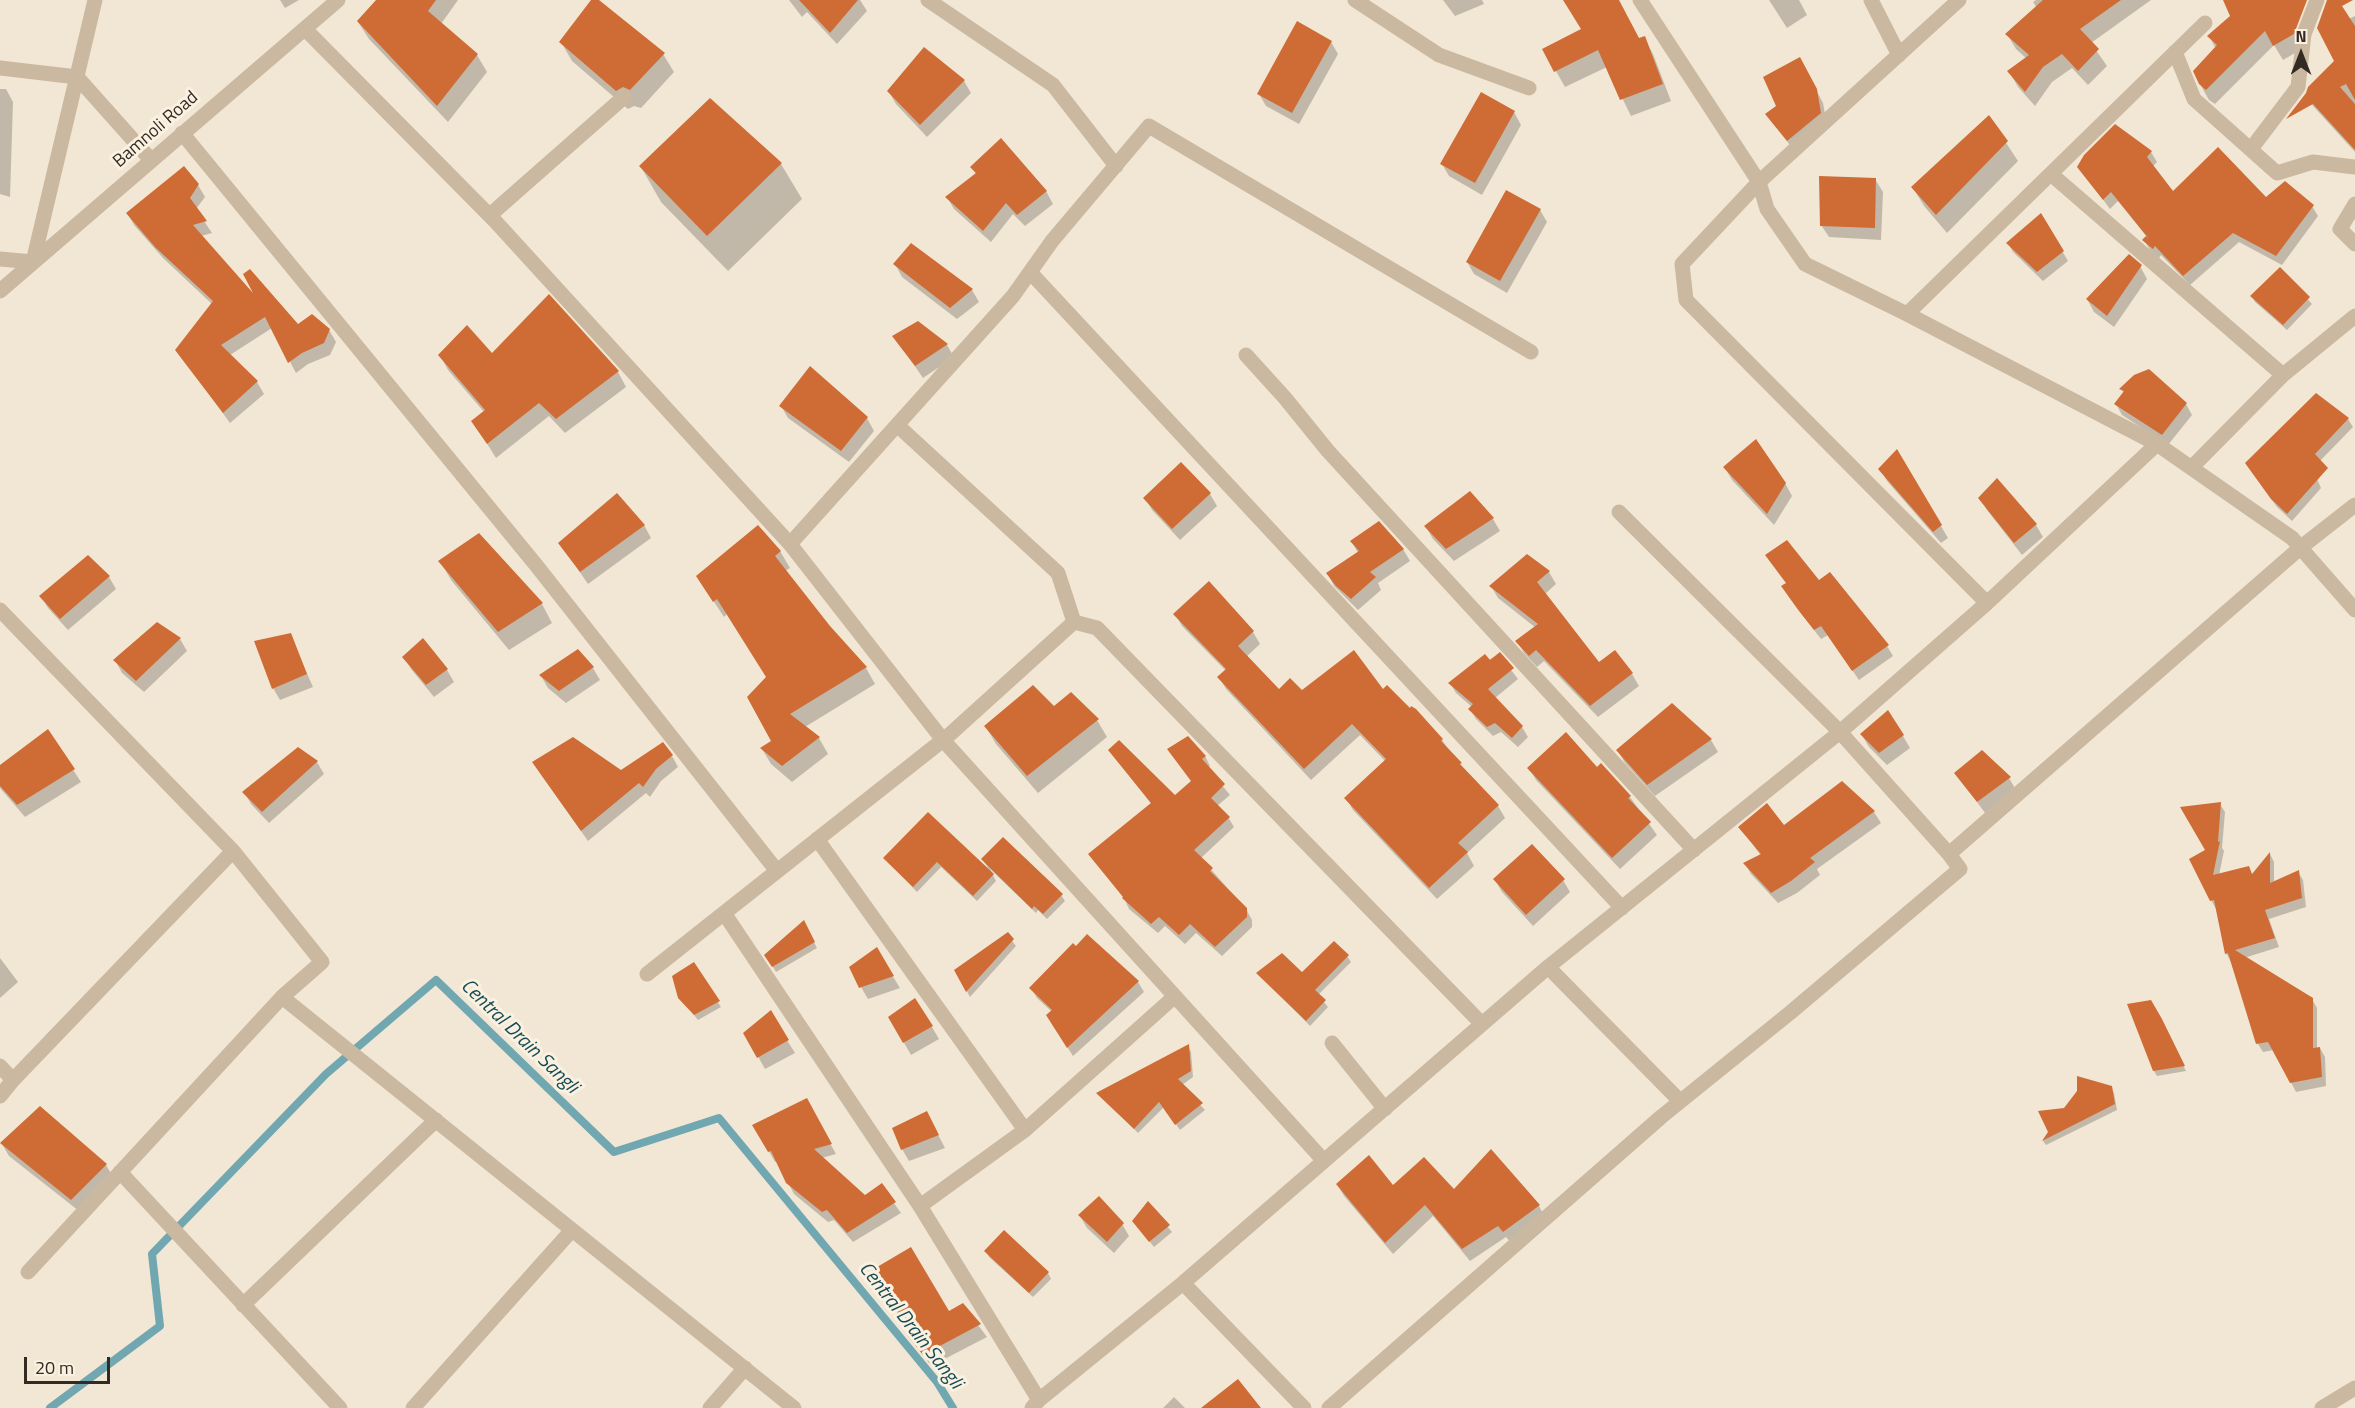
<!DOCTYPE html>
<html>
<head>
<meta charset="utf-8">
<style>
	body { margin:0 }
	#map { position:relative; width:2355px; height:1408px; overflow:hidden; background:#f2e7d4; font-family:"Titillium Web",sans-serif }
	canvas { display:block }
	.north { position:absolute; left:2271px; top:24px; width:60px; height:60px; -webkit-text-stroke:4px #faf1e0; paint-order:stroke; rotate:0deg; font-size:16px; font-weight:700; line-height:24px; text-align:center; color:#332a24 }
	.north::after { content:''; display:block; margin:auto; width:21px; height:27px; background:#332a24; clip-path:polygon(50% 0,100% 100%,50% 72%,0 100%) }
	.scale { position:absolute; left:24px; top:1357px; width:86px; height:27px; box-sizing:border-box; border:3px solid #332a24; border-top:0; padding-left:8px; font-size:18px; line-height:21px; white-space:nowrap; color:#332a24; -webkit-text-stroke:4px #faf1e0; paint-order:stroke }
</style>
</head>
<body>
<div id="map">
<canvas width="2355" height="1408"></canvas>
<div class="north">N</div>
<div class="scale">20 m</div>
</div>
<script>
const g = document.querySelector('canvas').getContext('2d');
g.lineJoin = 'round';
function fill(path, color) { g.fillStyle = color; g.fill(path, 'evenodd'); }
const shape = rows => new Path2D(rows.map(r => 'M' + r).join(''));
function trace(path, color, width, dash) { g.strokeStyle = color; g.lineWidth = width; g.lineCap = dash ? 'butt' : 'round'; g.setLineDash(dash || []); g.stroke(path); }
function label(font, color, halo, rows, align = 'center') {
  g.font = font + ' "Titillium Web",sans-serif'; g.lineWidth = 6; g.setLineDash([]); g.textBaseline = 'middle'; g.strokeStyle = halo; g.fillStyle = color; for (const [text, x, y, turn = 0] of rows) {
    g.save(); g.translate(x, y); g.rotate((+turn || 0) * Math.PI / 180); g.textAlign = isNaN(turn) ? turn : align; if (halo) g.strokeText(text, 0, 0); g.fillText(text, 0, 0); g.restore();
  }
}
const shadow = shape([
	[280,0,299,0,285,8],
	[378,0,458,0,441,24,477,55,487,72,448,122,369,39,358,22],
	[593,0,597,0,663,54,674,72,641,108,634,106,628,109,572,61,561,42],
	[789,0,860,0,867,11,837,44,807,12,802,17],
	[1443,0,1482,0,1484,4,1455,16],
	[1564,0,1618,0,1639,40,1644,38,1653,54,1671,101,1631,116,1607,67,1565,87,1544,50,1582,30],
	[1769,0,1799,0,1807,15,1787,28],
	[2036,0,2151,0,2091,43,2107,66,2088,85,2072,68,2052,82,2035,106,2018,87,2009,71,2026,58,2016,49,2007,34,2037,8,2033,2],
	[2225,0,2280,0,2303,46,2302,49,2283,60,2274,45,2215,104,2209,100,2200,84,2216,49,2209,36,2232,16],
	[2355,16,2355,152,2313,106,2306,94,2336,61,2349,19],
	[1331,42,1338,54,1299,124,1266,106,1259,94],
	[1806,71,1823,103,1827,125,1795,152,1767,114,1778,107],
	[964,81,971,93,927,137,896,104,889,92],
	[0,89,6,89,13,102,10,197,0,194],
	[1514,112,1521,125,1482,195,1449,176,1442,164],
	[1989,117,2018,161,1947,233,1924,206,1913,188],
	[2116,126,2151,152,2157,162,2152,167,2173,193,2266,199,2312,206,2318,216,2282,265,2239,242,2190,285,2161,255,2159,258,2150,250,2144,240,2147,237,2118,201,2110,209,2079,167],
	[781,164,802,199,728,271,661,202,641,167],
	[972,167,1046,191,1053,204,1025,226,1013,214,991,242,954,209,947,197,976,174],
	[1875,179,1883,192,1881,240,1829,237,1821,225],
	[198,185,205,197,196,209,212,233,201,236,257,300,297,326,329,330,336,342,330,355,308,364,296,373,272,328,230,355,257,382,264,394,230,423,177,350,212,304,163,258,134,225,127,213],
	[1540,210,1547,222,1507,293,1474,274,1467,262],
	[2041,215,2068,261,2043,281,2013,252,2008,243],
	[911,245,972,290,979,302,957,319,902,277,895,264],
	[2140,266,2147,279,2114,327,2094,312,2087,299],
	[2280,269,2312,304,2287,330,2255,302,2252,296],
	[549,296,618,372,626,387,565,433,549,416,496,458,473,421,484,412,448,370,440,355,492,355],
	[918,323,947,345,954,357,923,378,895,337],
	[2121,389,2186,404,2192,415,2168,445,2122,415,2116,404,2124,393],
	[2316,394,2348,419,2353,427,2320,461,2300,440,2321,488,2292,521,2277,507,2251,471],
	[781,406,867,418,874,431,849,462,788,418],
	[1897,451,1948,538,1941,543,1887,481,1880,469],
	[1725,468,1785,483,1792,496,1774,525,1732,480],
	[1997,480,2036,525,2043,537,2022,555,1987,510,1980,498],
	[1470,493,1493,519,1500,531,1454,561,1433,539,1426,527],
	[1210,494,1217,506,1180,540,1152,510,1145,498],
	[644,525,651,538,588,584,560,543],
	[479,535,542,604,552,623,509,650,451,580,440,561],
	[1352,542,1403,549,1410,561,1378,583,1381,590,1358,610,1334,586,1328,574,1358,553],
	[780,551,790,568,785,571,829,627,866,668,875,684,805,727,819,738,828,754,792,782,771,764,762,749,773,741,768,678,727,614,724,617,697,576],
	[1528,556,1549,572,1556,584,1545,594,1599,664,1632,674,1639,686,1598,717,1544,661,1537,667,1524,653,1517,641,1536,628,1498,598,1491,586],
	[1767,556,1819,582,1887,646,1893,656,1859,680,1828,635,1821,639,1807,621,1789,597,1787,584],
	[109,577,116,589,68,630,48,608,41,596],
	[1209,583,1253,632,1260,644,1246,657,1279,691,1383,691,1442,740,1465,772,1498,806,1505,818,1467,853,1474,866,1437,899,1353,810,1346,798,1385,761,1360,735,1311,780,1226,689,1219,677,1226,671,1182,626,1175,614],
	[290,635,313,687,280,700,273,688],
	[180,639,187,651,144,692,122,673,115,660],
	[422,640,447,670,454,682,434,697,411,669,404,657],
	[1499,654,1518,679,1495,698,1522,727,1528,737,1518,747,1501,732,1493,736,1476,719,1470,709,1472,707,1456,693,1450,683],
	[593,668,600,680,566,703,548,688,541,676],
	[1071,694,1097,720,1107,737,1038,793,996,744,986,727,1054,708],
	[1672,705,1711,740,1718,752,1655,796,1625,763,1618,751],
	[48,731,81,782,25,817,0,788,0,767],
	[1862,735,1903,736,1910,748,1887,765,1869,747],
	[298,749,317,762,324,774,269,823,251,804,244,792],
	[1169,749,1205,756,1210,766,1208,768,1230,795,1217,806,1228,817,1234,827,1201,858,1246,909,1252,920,1252,927,1222,956,1196,933,1185,944,1165,926,1158,933,1129,909,1124,898,1090,854,1152,805,1110,751,1175,797,1192,782],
	[672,756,678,767,661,781,650,797,646,793,588,841,540,773,621,772],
	[1601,765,1630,797,1657,835,1620,869,1536,780,1529,768,1597,769],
	[1956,773,2009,778,2016,790,1985,813],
	[1842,783,1874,812,1881,823,1817,869,1820,875,1797,893,1778,903,1751,874,1745,864,1761,856,1740,827,1784,827],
	[2220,804,2225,812,2222,848,2224,851,2219,875,2253,876,2270,854,2274,862,2274,883,2298,872,2303,880,2306,907,2269,919,2279,947,2244,958,2312,999,2317,1008,2317,1049,2320,1048,2325,1057,2326,1086,2296,1092,2274,1050,2263,1052,2258,1044,2231,962,2226,953,2216,909,2211,900,2205,852],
	[928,814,990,871,983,860,1061,895,1065,901,1047,919,1038,910,1036,913,990,869,996,881,977,901,941,867,917,892,885,859],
	[1495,880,1563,880,1570,892,1533,926,1502,892],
	[804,923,817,948,776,972,766,955],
	[1007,934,1016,946,970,997,956,971],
	[1088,936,1138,982,1144,992,1073,1056,1054,1026,1052,1012,1037,998,1031,988],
	[876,949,900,988,868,999,861,987],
	[1347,956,1351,962,1318,995,1328,1007,1310,1026,1258,973,1302,975],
	[0,958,18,982,0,998],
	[693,964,721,1007,698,1020,683,1001],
	[2154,1007,2186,1071,2157,1076,2154,1071],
	[770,1013,795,1053,765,1069,745,1033],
	[890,1018,932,1027,939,1039,911,1055],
	[1188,1046,1191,1052,1193,1077,1182,1085,1205,1110,1180,1130,1164,1107,1138,1133,1098,1093],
	[2111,1087,2114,1093,2117,1110,2046,1145,2043,1141,2065,1110],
	[806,1100,836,1154,822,1158,865,1197,881,1185,901,1213,853,1242,834,1220,828,1222,794,1194,777,1161,775,1162,754,1125],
	[933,1125,945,1148,909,1161,902,1149],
	[2,1144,106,1165,113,1177,79,1211,9,1156],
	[1491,1151,1539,1206,1545,1218,1511,1243,1506,1237,1470,1261,1433,1216,1393,1254,1344,1196,1337,1184,1454,1192],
	[1148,1203,1172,1232,1154,1247,1134,1222],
	[1080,1216,1122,1224,1129,1236,1114,1253,1087,1228],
	[1004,1232,1048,1273,1051,1279,1033,1297,989,1257,986,1251],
	[963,1305,987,1337,931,1366,909,1335],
	[1174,1397,1185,1408,1163,1408]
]);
const stream = shape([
	[50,1408,160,1326,152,1254,326,1074,436,980,614,1152,719,1118,937,1382,953,1408]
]);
const building = shape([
	[376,0,436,0,428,11,478,54,437,106,357,21],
	[591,0,599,0,665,53,630,90,623,87,616,91,559,42],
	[799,0,858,0,830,33],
	[1563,0,1619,0,1639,38,1645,36,1663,84,1620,100,1598,50,1554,72,1542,49,1581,29],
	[2043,0,2121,0,2080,29,2099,49,2078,71,2062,54,2043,67,2025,92,2007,71,2029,55,2005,34],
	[2223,0,2307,0,2294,34,2273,46,2265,31,2206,90,2199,84,2193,71,2217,45,2207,36,2230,16],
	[2327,0,2353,0,2342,6,2355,26,2355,100,2346,84,2340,87,2355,104,2355,150,2313,104,2286,119,2306,93,2308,87,2334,61,2317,28],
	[1297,21,1332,41,1292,113,1257,94],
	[924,47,965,80,920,125,887,91],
	[1800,57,1817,89,1821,113,1787,141,1765,114,1776,106,1763,77],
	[1481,92,1515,111,1475,183,1440,164],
	[710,98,782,163,707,236,639,166],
	[1989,115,2008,141,1936,215,1911,187],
	[2115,124,2152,151,2147,157,2173,191,2218,147,2266,197,2285,181,2314,205,2276,256,2233,233,2183,276,2155,246,2153,249,2142,240,2146,236,2149,239,2111,192,2103,200,2077,167,2084,155],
	[1001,138,1047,191,1017,215,1006,203,983,231,945,197,976,173,970,167],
	[184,166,199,184,190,198,207,221,193,225,253,293,243,274,250,269,298,324,312,314,330,329,324,343,302,353,288,363,265,317,221,345,258,381,223,413,175,350,213,301,155,247,126,213],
	[1819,176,1876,178,1875,228,1820,226],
	[1506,190,1541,209,1500,281,1466,262],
	[2041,213,2064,251,2037,272,2006,243],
	[911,243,973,289,950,308,893,264],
	[2129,254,2142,265,2107,316,2086,299],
	[2280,267,2310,297,2283,325,2250,296],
	[549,294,619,371,556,419,539,403,487,444,471,421,485,410,438,355,467,325,492,353],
	[918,321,948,344,915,366,892,336],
	[810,366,868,417,841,451,779,406],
	[2149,369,2187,403,2162,435,2114,404,2124,391,2119,389,2134,375],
	[2316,393,2349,418,2315,454,2328,468,2287,514,2271,499,2245,463],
	[1756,439,1786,483,1767,514,1723,467],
	[1897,449,1942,525,1933,532,1878,469],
	[1181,462,1211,493,1172,529,1143,498],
	[1997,478,2037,524,2014,543,1978,498],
	[1470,491,1494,518,1446,549,1424,526],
	[617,493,645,525,580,572,558,543],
	[1379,521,1404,549,1370,572,1376,577,1351,599,1336,586,1326,573,1359,551,1350,541],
	[758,525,781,551,775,556,830,626,867,667,790,714,820,737,782,766,760,748,771,741,747,697,766,677,717,599,713,602,696,576],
	[479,533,543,603,498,632,438,561],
	[1787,540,1819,580,1830,572,1889,645,1852,671,1821,626,1814,630,1799,611,1781,586,1786,583,1765,555],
	[1527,554,1550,571,1537,582,1599,662,1615,650,1633,673,1590,706,1536,650,1529,656,1515,641,1538,624,1489,586],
	[88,555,110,576,60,619,39,596],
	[1209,581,1254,631,1238,646,1279,689,1290,678,1302,690,1354,650,1383,689,1387,685,1410,708,1411,706,1416,709,1443,739,1441,741,1462,763,1460,764,1499,805,1458,843,1468,852,1429,888,1344,798,1386,759,1352,724,1304,769,1217,677,1226,669,1173,614],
	[157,622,181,638,136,681,113,660],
	[291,633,307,674,272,689,254,641],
	[423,638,448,669,426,685,402,657],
	[578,649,594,667,559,691,539,675],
	[1500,652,1514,668,1488,689,1523,726,1512,738,1495,723,1487,727,1468,709,1473,704,1448,683,1485,654,1490,660],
	[1033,685,1054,706,1071,692,1099,719,1027,776,984,726],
	[1672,703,1712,739,1647,785,1616,750],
	[1888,710,1904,735,1879,753,1860,734],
	[48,729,75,769,17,805,0,786,0,765],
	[1566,732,1597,767,1601,763,1631,796,1628,798,1651,822,1612,858,1527,768],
	[1188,736,1206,756,1202,759,1225,784,1211,798,1230,817,1194,850,1213,868,1210,871,1247,908,1247,917,1215,947,1190,924,1179,935,1159,917,1151,924,1122,898,1123,897,1088,854,1151,803,1108,750,1119,740,1175,795,1191,781,1167,749],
	[573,737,621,770,663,742,673,755,656,769,643,787,639,783,581,831,532,762],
	[298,747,318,761,262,812,242,792],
	[1982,750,2011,777,1977,802,1954,773],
	[1842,781,1875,811,1810,858,1815,862,1791,881,1771,893,1743,863,1761,854,1738,827,1767,803,1784,825],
	[2221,802,2218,842,2220,841,2213,875,2249,866,2252,874,2270,852,2270,883,2299,870,2302,898,2265,910,2275,938,2235,950,2313,998,2313,1048,2320,1047,2322,1077,2290,1083,2268,1042,2256,1044,2228,953,2225,954,2214,900,2210,901,2189,859,2205,850,2180,807],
	[928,812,994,874,973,896,937,862,913,887,883,858],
	[1003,837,1063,894,1043,914,1034,906,1032,909,981,859],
	[1532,844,1565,879,1526,915,1493,879],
	[804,920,815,942,772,967,764,955],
	[1008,932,1014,939,966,992,954,970],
	[1087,934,1139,981,1067,1048,1046,1015,1052,1010,1029,988,1073,943,1076,946],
	[1334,941,1349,955,1315,990,1326,1000,1306,1021,1256,973,1282,953,1302,972],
	[877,947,894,976,859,988,849,967],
	[694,962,720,1001,694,1015,678,998,672,976],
	[915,998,933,1026,903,1043,888,1017],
	[2151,1000,2162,1019,2185,1066,2153,1071,2127,1004],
	[771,1010,789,1040,757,1058,743,1033],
	[1189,1044,1191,1071,1178,1079,1203,1103,1175,1125,1159,1102,1134,1129,1096,1093],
	[2077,1076,2112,1086,2115,1104,2042,1141,2048,1132,2038,1111,2064,1108,2077,1091],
	[807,1098,832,1144,814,1149,865,1195,882,1183,896,1202,847,1233,827,1210,822,1212,786,1183,771,1151,768,1152,752,1125],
	[40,1106,107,1164,71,1200,0,1143],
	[927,1111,939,1135,901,1150,892,1128],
	[1491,1149,1540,1205,1503,1232,1498,1226,1462,1249,1425,1205,1385,1243,1336,1184,1369,1155,1393,1185,1424,1157,1454,1189],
	[1099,1196,1124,1223,1107,1242,1078,1215],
	[1148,1201,1170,1225,1149,1242,1132,1221],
	[1004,1230,1049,1272,1029,1293,984,1251],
	[911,1247,949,1311,963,1303,981,1324,923,1355,907,1335,910,1333,872,1270],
	[1238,1379,1261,1408,1201,1408]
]);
const minor = shape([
	[928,0,1053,85,1116,166],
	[1355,0,1439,55,1529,88],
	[1640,0,1759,182,1767,209,1805,264,1907,314],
	[1871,0,1899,55],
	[1959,0,1759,182,1682,264,1686,300,1987,603],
	[305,29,495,221,790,544],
	[2175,52,2194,99,2277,173,2313,162,2355,167],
	[0,68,77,77,151,160],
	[182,133,536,565,777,871],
	[2251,149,2298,87,2304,34,2317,0],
	[2051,174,2283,375,2191,468],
	[2355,204,2340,229,2355,244],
	[490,215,624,97],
	[0,259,33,262,95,0],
	[1030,272,1013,296,790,544,943,740,1324,1161],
	[0,291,338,0],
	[1531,352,1149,126,1052,241,1030,272,1622,908],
	[1246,355,1285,398,1328,451,1694,850],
	[2283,375,2355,316],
	[897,425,1058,573,1074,622],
	[2157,444,1907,314,2205,23],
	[1619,512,1840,732,1548,967,1680,1101],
	[0,610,233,851,322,962,282,997],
	[1074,622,1097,628,1482,1024],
	[817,839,1025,1130,1174,997],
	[1949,854,1840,732,1987,603,2157,444,2292,538,2355,610],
	[724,913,920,1206],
	[647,974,948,736,1074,622],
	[1332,1043,1385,1109],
	[0,1066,13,1080,0,1096],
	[13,1080,233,851],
	[1025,1130,920,1206,1039,1400,1032,1408],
	[120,1172,340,1408],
	[28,1272,282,997,794,1408],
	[243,1305,436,1120],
	[1039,1400,1183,1283],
	[413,1408,572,1230],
	[710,1408,745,1368],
	[1304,1408,1183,1283,1548,967],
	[1329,1408,1661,1117,1791,1012,1960,869,1949,854,2300,548,2355,505],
	[2322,1408,2355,1388]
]);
const streetNames = [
	["Bamnoli Road",156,130,-41]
];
const waterNames = [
	["Central Drain Sangli",519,1037,44],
	["Central Drain Sangli",910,1326,52]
];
fill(shadow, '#0003');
trace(stream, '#71a7b1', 8);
fill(building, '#cf6b35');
trace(minor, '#cab8a0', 15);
label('18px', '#332a24', '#faf1e0', streetNames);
label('italic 20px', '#174c57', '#faf1e0', waterNames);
</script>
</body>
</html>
